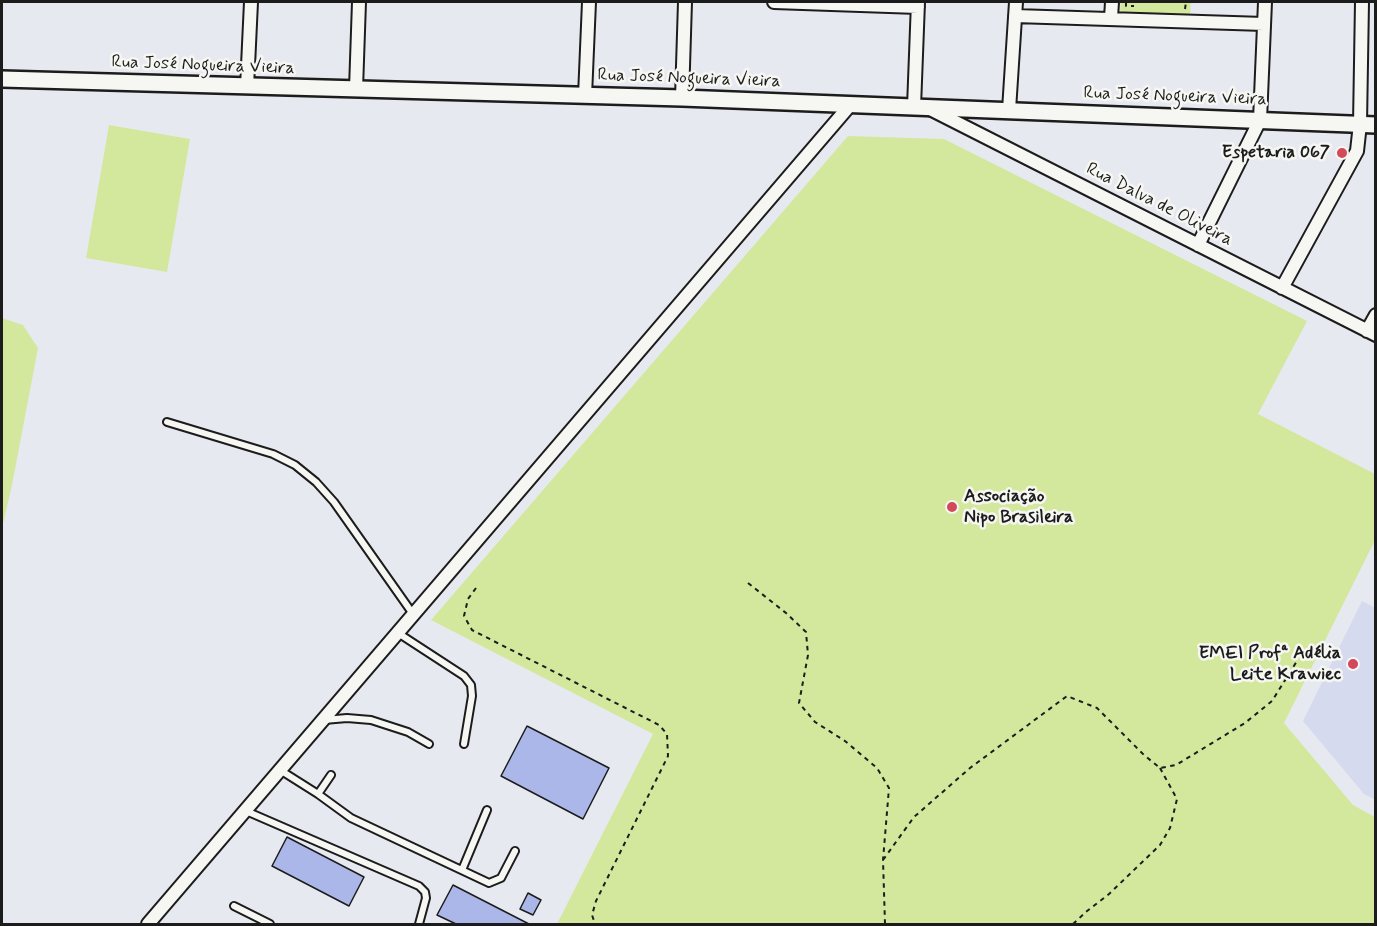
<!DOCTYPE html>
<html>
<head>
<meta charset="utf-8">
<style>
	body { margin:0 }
	#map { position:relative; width:1377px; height:926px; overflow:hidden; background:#e7e9f0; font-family:Mynerve,sans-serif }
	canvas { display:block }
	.frame { position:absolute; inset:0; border:3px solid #1c1c1c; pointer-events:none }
</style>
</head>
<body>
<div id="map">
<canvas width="1377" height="926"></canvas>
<div class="frame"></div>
</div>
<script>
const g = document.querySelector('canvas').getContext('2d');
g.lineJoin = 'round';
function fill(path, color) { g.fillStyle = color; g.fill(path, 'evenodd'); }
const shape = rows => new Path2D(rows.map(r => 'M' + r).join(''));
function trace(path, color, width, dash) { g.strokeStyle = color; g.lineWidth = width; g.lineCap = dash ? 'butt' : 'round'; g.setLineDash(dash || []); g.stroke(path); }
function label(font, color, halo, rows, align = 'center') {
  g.font = font + ' Mynerve,sans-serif'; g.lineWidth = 5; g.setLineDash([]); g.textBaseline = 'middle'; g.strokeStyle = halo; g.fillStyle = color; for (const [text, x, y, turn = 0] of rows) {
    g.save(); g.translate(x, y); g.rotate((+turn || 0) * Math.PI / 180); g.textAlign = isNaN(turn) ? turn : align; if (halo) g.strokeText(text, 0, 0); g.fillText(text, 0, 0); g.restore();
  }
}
const built = shape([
	[1362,601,1375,608,1375,800,1364,794,1303,721]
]);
const green = shape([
	[1121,2,1191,2,1190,15,1120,12],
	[109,125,190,139,167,272,86,258],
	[848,136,944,139,1307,321,1258,414,1375,474,1375,540,1284,723,1353,805,1375,817,1375,924,557,924,653,734,431,620],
	[2,318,23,325,38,348,12,485,2,528]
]);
const building = shape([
	[527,726,609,768,583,819,501,776,527,726],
	[287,837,364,877,349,906,272,866,287,837],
	[453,885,529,924,456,924,437,915,453,885],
	[528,893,541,900,533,915,520,909,528,893]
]);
const path = shape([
	[1126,2,1126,6,1134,6],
	[1185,9,1186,2],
	[748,583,786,613,806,632,808,655,799,703,815,722,845,741,877,768,889,788,883,860,885,924],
	[476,588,468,599,464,616,472,630,659,725,667,734,668,756,596,901,592,915,595,924],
	[883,860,914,817,970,768,1067,696,1097,708,1144,755,1160,768,1176,765,1245,723,1272,701,1297,661],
	[1073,924,1087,911,1109,894,1160,845,1170,828,1177,799,1160,768]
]);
const service = shape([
	[167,422,273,454,295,465,316,482,334,502,413,614],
	[398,633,464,676,471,685,472,696,464,744],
	[324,720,347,718,371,720,408,732,429,744],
	[280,770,318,794,351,818,489,883,501,878,515,851],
	[318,794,331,775],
	[246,811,419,886,425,892,426,898,419,924],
	[462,870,487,810],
	[234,906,270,924]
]);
const minor = shape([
	[774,2,918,7],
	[1015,16,1264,24],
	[1111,18,1112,2],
	[247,87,251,2],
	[356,89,359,2],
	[585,96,589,2],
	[682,98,685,2],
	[914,107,918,2],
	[930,109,1376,335],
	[1009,110,1016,2],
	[1198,245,1260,120,1265,2],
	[1282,288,1357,151,1360,124,1362,2],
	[1367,331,1376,315],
	[148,924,851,104]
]);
const tertiary = shape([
	[2,79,682,98,1376,125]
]);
const markers = [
	[1342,153,6,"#d1495b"],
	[952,507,6,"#d1495b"],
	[1353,664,6,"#d1495b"]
];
const streetNames = [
	["Rua José Nogueira Vieira",203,66,2],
	["Rua José Nogueira Vieira",689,79,2],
	["Rua José Nogueira Vieira",1175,97,2],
	["Rua Dalva de Oliveira",1159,205,27]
];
const poiNames = [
	["Espetaria 067",1330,153],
	["Associação",964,497,"left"],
	["Nipo Brasileira",964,518,"left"],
	["EMEI Profª Adélia",1341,654],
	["Leite Krawiec",1341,675]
];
fill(built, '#d5daee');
fill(green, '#d3e89d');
fill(building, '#abb7e8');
trace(building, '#1c1c1c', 1.5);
trace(service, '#1c1c1c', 10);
trace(minor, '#1c1c1c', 16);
trace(tertiary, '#1c1c1c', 20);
trace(path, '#1c1c1c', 2, [4.5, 4.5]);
trace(service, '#f6f6f2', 6);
trace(minor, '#f6f6f2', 12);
trace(tertiary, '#f6f6f2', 15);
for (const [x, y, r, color] of markers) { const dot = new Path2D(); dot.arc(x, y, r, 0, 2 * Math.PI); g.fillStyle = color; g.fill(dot); trace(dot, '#f6f6f2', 2); }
label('18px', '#1c1c1c', '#f6f6f2', streetNames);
label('bold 18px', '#1c1c1c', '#f6f6f2', poiNames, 'right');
</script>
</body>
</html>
